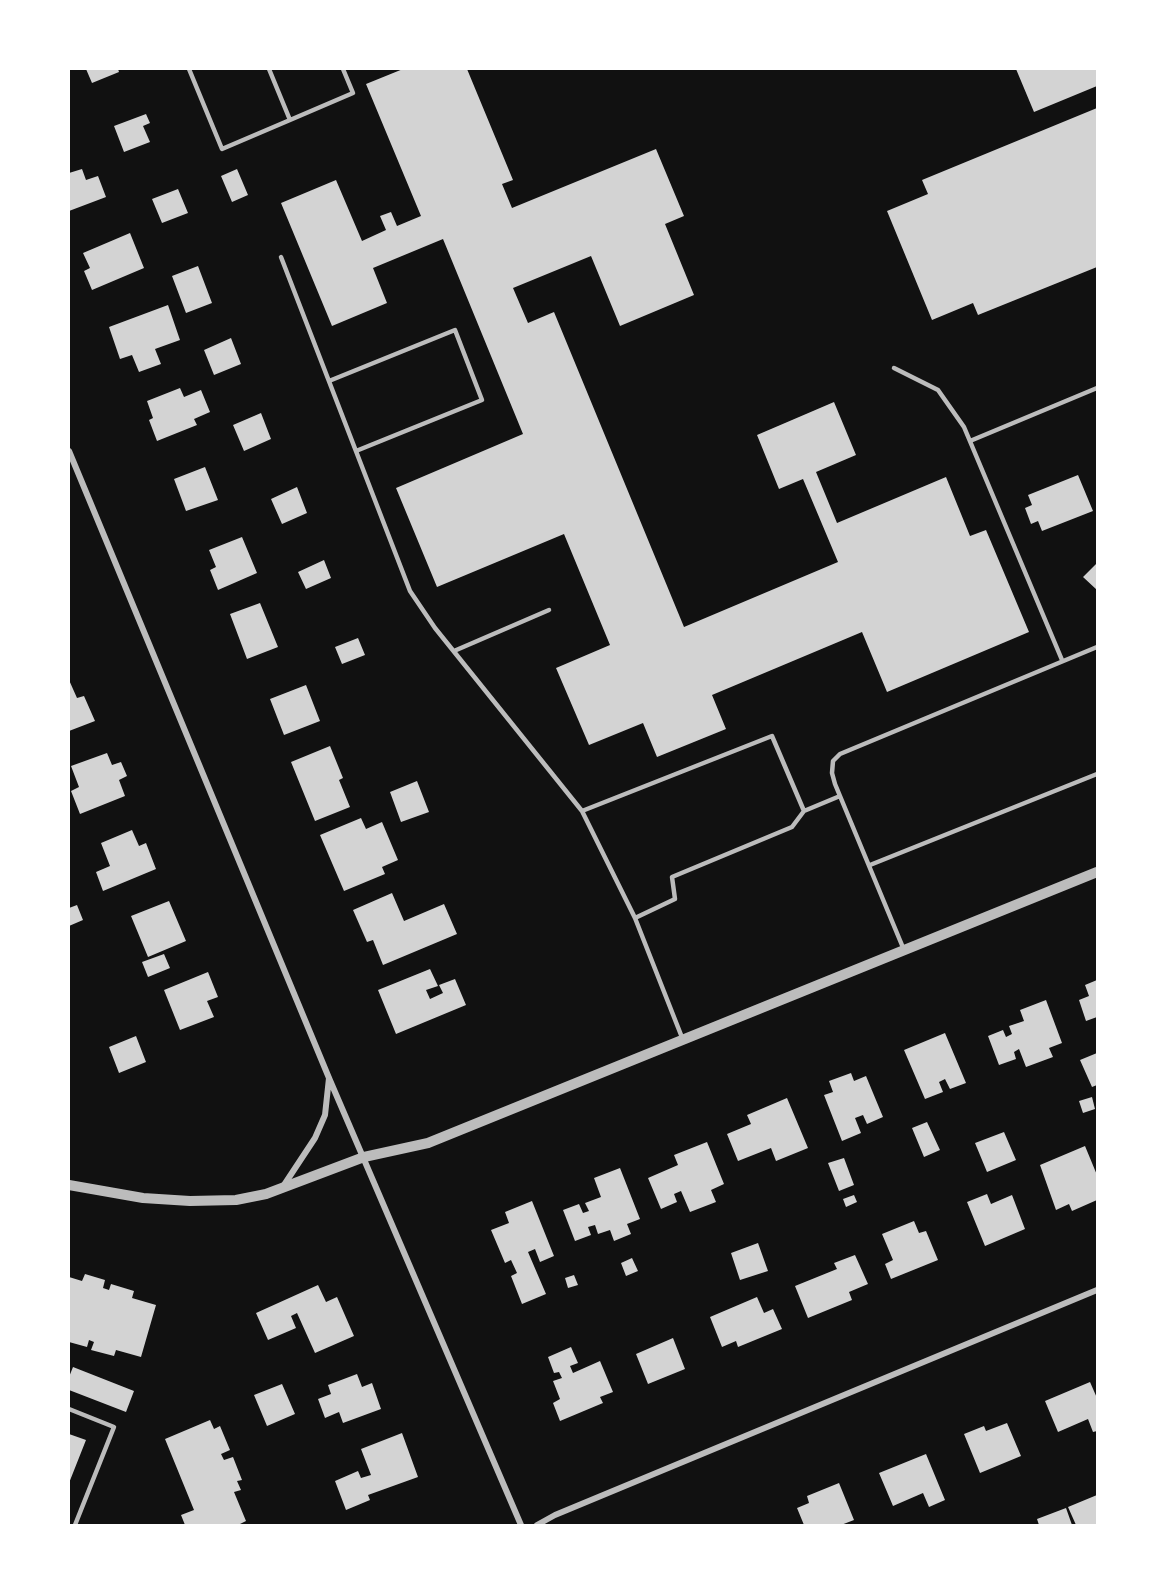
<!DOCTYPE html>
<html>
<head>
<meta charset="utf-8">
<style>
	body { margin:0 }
	#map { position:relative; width:1166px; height:1594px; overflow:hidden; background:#111; font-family:Roboto,sans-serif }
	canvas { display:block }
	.frame { position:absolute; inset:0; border:70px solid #fff; pointer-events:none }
</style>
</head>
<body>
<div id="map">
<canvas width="1166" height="1594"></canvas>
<div class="frame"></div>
</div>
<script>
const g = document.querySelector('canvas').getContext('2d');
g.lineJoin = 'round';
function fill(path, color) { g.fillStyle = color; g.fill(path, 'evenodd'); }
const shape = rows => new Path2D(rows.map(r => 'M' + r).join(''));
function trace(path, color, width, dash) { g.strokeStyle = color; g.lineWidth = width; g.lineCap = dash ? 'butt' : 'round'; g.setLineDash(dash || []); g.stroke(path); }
const building = shape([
	[86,69,118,69,119,72,92,83],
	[403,69,467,69,513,180,502,184,512,208,656,149,684,216,665,224,694,295,620,326,591,256,513,288,528,323,554,312,684,627,838,562,803,479,779,489,757,435,834,402,856,455,816,472,837,523,946,477,970,536,986,530,1029,632,887,692,862,632,712,695,726,729,657,757,643,723,589,745,556,668,610,645,564,534,437,587,396,488,523,434,443,239,373,268,387,303,332,326,281,203,336,180,362,241,386,230,380,216,391,212,397,226,421,216,366,84],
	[1016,69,1097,69,1097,86,1034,112],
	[1097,108,1097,267,978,315,973,303,932,320,887,211,928,194,922,180],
	[146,114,150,123,143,126,150,142,124,152,114,126],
	[82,169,86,180,98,176,106,197,69,211,69,173],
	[237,169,248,195,232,202,221,176],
	[178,189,188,213,162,223,152,199],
	[130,233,144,268,92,290,84,271,90,268,83,253],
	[198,266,212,303,186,313,172,276],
	[168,305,180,340,155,349,161,364,139,372,132,355,120,359,109,327],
	[231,338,241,364,214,375,204,350],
	[180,388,184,397,201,390,210,412,194,419,197,425,157,441,149,420,153,418,147,401],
	[261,413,271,439,244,451,233,425],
	[205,467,218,500,186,511,174,479],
	[1078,475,1093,511,1042,531,1038,521,1031,524,1025,508,1032,505,1028,495],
	[297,487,307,513,282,524,271,499],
	[242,537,257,573,218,590,210,570,216,567,209,550],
	[324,560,331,578,306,589,298,572],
	[1097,563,1097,590,1083,577],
	[260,603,278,647,247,659,230,614],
	[358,638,365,655,342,664,335,647],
	[69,680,77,698,84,696,95,721,69,731],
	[306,685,320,721,284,735,270,699],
	[330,746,343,778,339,780,350,807,315,821,291,762],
	[107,753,112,765,121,762,127,776,119,780,125,796,80,814,71,791,79,787,71,766],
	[417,781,429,812,401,822,390,792],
	[361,818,366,829,382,822,398,860,382,867,385,874,344,891,320,835],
	[132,830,139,846,146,843,156,869,103,891,96,872,110,866,101,843],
	[392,893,404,921,444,904,457,934,383,965,373,940,367,942,353,910],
	[169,901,186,941,148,957,131,916],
	[77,905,83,920,69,926,69,908],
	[164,954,170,968,148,977,142,962],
	[430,969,438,986,426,990,430,999,443,993,439,985,455,979,466,1005,396,1034,378,990],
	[208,972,218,997,207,1001,214,1017,180,1030,164,990],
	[1097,980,1097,1017,1086,1021,1079,1000,1089,996,1085,985],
	[1046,1000,1062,1043,1049,1048,1053,1057,1026,1067,1019,1049,1014,1052,1016,1059,999,1065,988,1036,1003,1030,1006,1037,1012,1034,1009,1026,1024,1021,1020,1010],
	[945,1033,966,1083,950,1089,945,1079,939,1082,943,1092,925,1099,904,1050],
	[136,1036,146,1062,119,1073,109,1047],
	[1097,1053,1097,1085,1092,1087,1080,1060],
	[851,1073,854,1081,866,1076,883,1117,867,1124,863,1115,855,1118,861,1133,842,1141,824,1095,833,1092,829,1081],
	[1092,1097,1095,1109,1083,1113,1079,1101],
	[787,1098,808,1148,776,1161,771,1148,738,1161,727,1134,751,1124,747,1115],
	[927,1122,940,1150,924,1157,912,1128],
	[1004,1132,1016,1160,987,1172,975,1143],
	[707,1142,724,1184,711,1190,716,1202,690,1212,681,1191,674,1194,677,1202,661,1209,648,1178,678,1165,674,1155],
	[1085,1146,1097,1175,1097,1200,1072,1211,1069,1204,1056,1210,1040,1165],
	[844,1158,854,1185,839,1191,828,1163],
	[620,1168,640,1219,627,1224,631,1234,614,1241,610,1230,598,1234,595,1225,588,1227,591,1235,575,1241,563,1210,579,1204,583,1213,589,1211,585,1203,601,1197,594,1178],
	[987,1194,991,1204,1012,1195,1025,1229,985,1246,967,1202],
	[854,1195,857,1202,846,1207,843,1199],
	[532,1201,554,1256,540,1262,535,1249,528,1252,546,1294,522,1304,511,1276,517,1273,511,1260,505,1263,491,1230,509,1223,505,1212],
	[914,1221,919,1233,926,1231,938,1260,891,1279,885,1264,893,1260,882,1234],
	[758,1243,768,1271,740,1280,731,1253],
	[855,1255,868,1284,849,1292,852,1300,808,1318,795,1286,837,1269,834,1263],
	[632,1258,638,1271,626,1276,621,1263],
	[85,1274,105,1280,103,1288,109,1290,111,1284,134,1291,132,1298,156,1305,141,1357,116,1350,114,1356,91,1350,94,1342,89,1340,87,1347,69,1342,69,1277,82,1281],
	[574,1275,578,1285,568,1288,565,1278],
	[318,1285,326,1302,337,1297,354,1336,315,1353,297,1313,291,1316,296,1328,268,1340,256,1313],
	[757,1297,764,1313,773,1309,782,1329,738,1347,736,1341,722,1347,710,1317],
	[673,1338,685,1369,648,1384,636,1354],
	[571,1347,578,1363,570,1366,573,1373,600,1361,613,1392,600,1397,603,1403,560,1421,553,1403,560,1399,553,1381,562,1378,559,1372,554,1373,548,1357],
	[73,1367,134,1391,126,1412,69,1390,69,1377],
	[357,1374,362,1387,372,1383,381,1409,343,1423,339,1412,325,1418,318,1399,331,1394,328,1385],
	[1090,1382,1097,1398,1097,1431,1093,1432,1088,1419,1058,1432,1045,1401],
	[282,1384,295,1414,267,1426,254,1395],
	[210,1420,214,1429,220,1426,230,1450,221,1454,224,1460,233,1457,242,1480,237,1481,241,1490,234,1492,246,1521,238,1525,185,1525,181,1515,194,1510,165,1439],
	[1007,1423,1021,1456,980,1473,964,1434,984,1426,986,1431],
	[402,1433,418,1477,368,1495,370,1500,346,1510,335,1481,358,1471,361,1478,371,1475,361,1449],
	[69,1434,86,1440,69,1483],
	[926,1454,945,1500,929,1507,923,1493,893,1506,879,1473],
	[839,1483,854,1520,841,1525,804,1525,797,1508,809,1503,807,1496],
	[1097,1495,1097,1525,1076,1525,1068,1507],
	[1066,1508,1072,1525,1039,1525,1037,1519]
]);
const service = shape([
	[189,69,222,149,290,120,269,69],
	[290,120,353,93,343,69],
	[281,257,410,591,435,628,582,811,635,918,683,1040],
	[894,368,938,390,964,427,1062,660],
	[329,381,455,330,482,400,356,451],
	[970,441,1097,388],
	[454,651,549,610],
	[582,811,772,736,804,811,792,827,672,877,675,899,635,918],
	[804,811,840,796],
	[870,865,1097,774],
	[904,950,835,784,832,773,833,761,840,754,1097,647],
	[69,1409,114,1427,75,1525]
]);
const minor = shape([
	[69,451,329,1078,521,1525],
	[284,1185,315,1138,325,1115,329,1078],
	[537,1525,555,1515,1097,1290]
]);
const tertiary = shape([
	[69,1185,143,1198,190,1201,236,1200,266,1194,364,1157,428,1143,1097,872]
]);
fill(building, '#d3d3d3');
trace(service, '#bcbcbc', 4.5);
trace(minor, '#bcbcbc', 6);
trace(tertiary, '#bcbcbc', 10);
</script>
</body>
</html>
